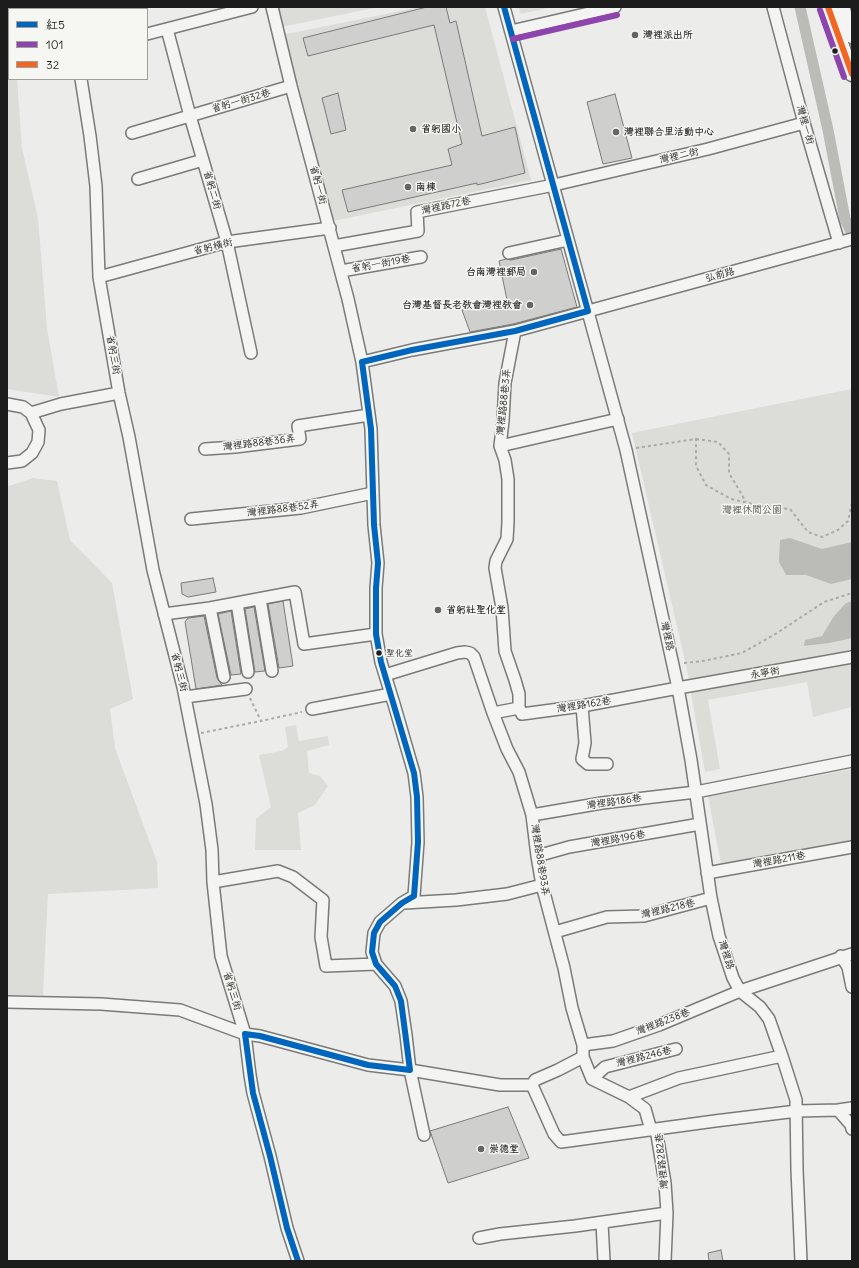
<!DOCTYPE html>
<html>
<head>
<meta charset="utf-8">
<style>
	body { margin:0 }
	#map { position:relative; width:859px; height:1268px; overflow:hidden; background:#ececea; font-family:Delius,"LXGW WenKai TC",sans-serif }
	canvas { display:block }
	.frame { position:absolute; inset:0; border:8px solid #1c1c1c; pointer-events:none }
	.legend { position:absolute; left:8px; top:8px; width:140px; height:72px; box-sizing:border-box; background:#f6f6f2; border:1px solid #9f9f9c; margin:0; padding:5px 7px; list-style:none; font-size:12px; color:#1c1c1c }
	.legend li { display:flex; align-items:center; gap:8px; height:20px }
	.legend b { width:20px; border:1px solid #9f9f9c }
</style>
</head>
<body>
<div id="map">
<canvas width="859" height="1268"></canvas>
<div class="frame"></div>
<ul class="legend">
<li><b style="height:5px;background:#0065bd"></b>紅5</li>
<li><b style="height:5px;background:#8e44ad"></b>101</li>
<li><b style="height:5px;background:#f26522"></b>32</li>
</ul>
</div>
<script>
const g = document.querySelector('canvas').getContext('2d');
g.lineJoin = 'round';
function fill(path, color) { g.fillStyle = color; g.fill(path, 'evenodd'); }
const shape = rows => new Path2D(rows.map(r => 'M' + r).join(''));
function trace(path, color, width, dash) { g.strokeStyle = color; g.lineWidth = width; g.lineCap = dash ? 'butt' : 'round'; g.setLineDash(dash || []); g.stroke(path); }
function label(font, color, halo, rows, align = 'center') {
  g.font = font + ' Delius,"LXGW WenKai TC",sans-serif'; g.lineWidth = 3; g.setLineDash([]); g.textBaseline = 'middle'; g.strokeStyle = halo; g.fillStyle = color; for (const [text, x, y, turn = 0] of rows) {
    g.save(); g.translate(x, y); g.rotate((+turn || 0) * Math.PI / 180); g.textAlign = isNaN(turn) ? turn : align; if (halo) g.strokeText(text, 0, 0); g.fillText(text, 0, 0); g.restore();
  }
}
const built = shape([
	[7,7,12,7,12,9,9,9,9,79,17,79,22,148,38,218,47,328,59,397,7,389],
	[276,7,379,7,281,27],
	[420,7,485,7,531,180,333,221,282,35],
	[518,7,553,7,521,14],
	[852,389,852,707,813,717,807,682,708,700,720,769,705,772,686,665,632,433],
	[33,478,57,481,70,540,112,583,133,699,110,709,115,748,157,862,158,888,48,894,43,995,7,995,7,486,9,486],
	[296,725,299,741,328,736,329,745,307,751,309,773,320,776,328,786,315,805,298,813,301,850,255,850,256,819,271,807,259,755,282,751,288,747,285,727],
	[852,769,852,840,721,864,708,796]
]);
const water = shape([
	[790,538,822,549,852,542,852,579,831,584,806,575,786,575,779,562,780,540],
	[852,601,852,638,829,643,804,646,805,640,822,636,834,616,846,603]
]);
const canal = shape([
	[800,7,828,130,845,219,852,234]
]);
const building = shape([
	[427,7,446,7,450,23,456,21,482,136,515,127,525,173,477,185,477,183,348,212,342,190,452,165,448,149,462,144,434,25,308,56,303,38,427,7],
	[338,93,346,130,331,134,322,98,338,93],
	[615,94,632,158,603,164,587,102,615,94],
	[561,249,577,307,513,324,470,332,462,310,507,300,499,261,506,259,511,260,561,249],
	[213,578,216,592,188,597,182,594,181,583,213,578],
	[283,601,293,666,279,668,268,604,283,601],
	[254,607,265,671,255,672,245,609,254,607],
	[231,611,241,674,231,675,218,614,231,611],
	[204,616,217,678,222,685,196,689,185,622,188,618,204,616],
	[508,1107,529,1158,448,1183,430,1131,508,1107],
	[721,1250,723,1261,709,1261,708,1253,721,1250]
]);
const path = shape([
	[696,439,718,442,729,454,729,473,746,502],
	[636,448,696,439,696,466,706,485,731,499,766,507,790,509,808,532,822,537,838,530,848,521,852,503],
	[684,663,703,661,742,653,777,633,824,602,852,593],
	[250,698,261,721,302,712],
	[201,733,261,721]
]);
const minor = shape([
	[71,7,71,9],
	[272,7,291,86,348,299,362,362,371,429,374,525,378,563,376,588,376,634,381,662,394,704,414,773,417,797,418,842,414,896,402,903,380,922,374,933,372,952,376,964,395,986,401,1001,406,1035,410,1070,424,1135],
	[504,7,626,450,678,688,691,760,711,898,719,936,733,978,740,991,760,1007,769,1019,782,1056,796,1100,797,1170,801,1261],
	[773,7,804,123,839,243],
	[167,29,190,116,227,242,251,353],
	[511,31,615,7],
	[147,34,252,7],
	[81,79,90,136,96,186,99,277,119,393,129,437,153,570,183,687,206,804,212,850,213,882,221,956,245,1034,250,1075,253,1093,270,1156,287,1228,298,1261],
	[132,133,291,86],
	[138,179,203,160],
	[334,246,418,231,417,212,554,185,708,149,804,123],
	[509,253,568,240],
	[341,271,421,257],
	[99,277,227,242,330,228],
	[515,331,505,383,503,421,500,446,505,460,508,479,508,522,507,539,496,561,495,568,502,608,505,651,515,680,519,694,519,708],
	[362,362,412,350,515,331,852,239],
	[7,404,23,407,31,413,39,430,38,442,32,453,22,461,7,463],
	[31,413,61,404,119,393],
	[500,446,618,419],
	[205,449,235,447,300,439,298,426,369,415],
	[191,519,301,508,373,493],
	[260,599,272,671],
	[237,603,248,672],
	[210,608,224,677],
	[164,614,210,608,295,592,304,644,376,634],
	[385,675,457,653,465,652,470,653,474,657,493,713,507,749,519,772,532,815,537,856,542,885,564,968,572,1008,583,1045,583,1057,592,1079,629,1097,645,1109,651,1130],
	[185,697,246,689],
	[582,706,585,743,582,759,588,764,607,764],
	[312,709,391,694],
	[493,713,519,708,522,714,582,706,678,688,852,657],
	[532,815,602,803,696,792,852,761],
	[537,856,569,847,700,824],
	[707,873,852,847],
	[213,882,278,871,293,877,323,900,321,937,326,966,376,964],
	[404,903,456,900,507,894,542,885],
	[555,932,607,917,644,916,711,898],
	[841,956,848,967,852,987],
	[7,1002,101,1004,180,1010,245,1034,260,1036,368,1065,410,1070,500,1085,532,1085,554,1134,561,1142,715,1121,797,1111,838,1110,852,1108],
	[583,1045,613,1041,659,1025,740,991,852,954],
	[592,1079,605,1067,676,1049],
	[532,1085,535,1080,558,1070,583,1057],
	[629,1097,679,1078,782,1056],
	[838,1110,851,1125,852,1129],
	[656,1129,665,1183,667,1213,665,1261],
	[602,1223,604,1261],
	[479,1238,500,1234,575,1226,667,1213]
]);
const major = shape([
	[828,7,852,74],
	[842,7,852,36]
]);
const bus1 = shape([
	[504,7,588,311],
	[362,362,371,429,374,525,378,563,376,588,376,634,381,662,414,773,417,797,418,842,414,896,402,903,380,922,374,933,372,952,376,964,395,986,401,1001,410,1070],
	[362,362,412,350,515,331,588,311],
	[245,1034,253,1093,270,1156,287,1228,298,1261],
	[245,1034,260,1036,368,1065,410,1070]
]);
const bus2 = shape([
	[820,10,844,77],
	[513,39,617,15]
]);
const bus3 = shape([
	[828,7,852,74]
]);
const markers = [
	[635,35,4,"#656564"],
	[835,51,3.5,"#1c1c1c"],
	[413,129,4,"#656564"],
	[616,132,4,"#656564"],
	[408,187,4,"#656564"],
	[534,272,4,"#656564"],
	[530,305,4,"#656564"],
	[438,610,4,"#656564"],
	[379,653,3.5,"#1c1c1c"],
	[481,1149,4,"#656564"]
];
const busNames = [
	["聖化堂",386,653]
];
const poiNames = [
	["灣裡派出所",643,35],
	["省躬國小",421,129],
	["灣裡聯合里活動中心",624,132],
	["南棟",416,187],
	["台南灣裡郵局",526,272,"right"],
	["台灣基督長老教會灣裡教會",522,305,"right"],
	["省躬社聖化堂",446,610],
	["崇德堂",489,1149]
];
const streetNames = [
	["省躬一街32巷",241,101,-16],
	["灣裡一街",805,125,74],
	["灣裡二街",679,156,-13],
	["省躬一街",318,185,75],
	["省躬二街",212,190,74],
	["灣裡路72巷",446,206,-12],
	["省躬橫街",213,247,-14],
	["省躬一街19巷",381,264,-10],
	["弘前路",720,275,-15],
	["省躬三街",113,355,80],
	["灣裡路88巷3弄",504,402,-84],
	["灣裡路88巷36弄",259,443,-7],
	["灣裡路88巷52弄",283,509,-7],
	["灣裡路",667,636,78],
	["省躬三街",179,672,76],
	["永寧街",765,673,-10],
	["灣裡路162巷",584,705,-9],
	["灣裡路186巷",614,802,-8],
	["灣裡路196巷",618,839,-10],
	["灣裡路88巷93弄",540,860,81],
	["灣裡路211巷",779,860,-10],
	["灣裡路218巷",668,909,-13],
	["灣裡路",726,955,72],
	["省躬三街",232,991,73],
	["灣裡路238巷",663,1022,-21],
	["灣裡路246巷",644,1057,-14],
	["灣裡路282巷",662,1161,-96]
];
const parkNames = [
	["灣裡休閒公園",752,510]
];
fill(built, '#dcdcd9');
fill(water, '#bbbbb8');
trace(canal, '#bbbbb8', 11);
fill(building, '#cfcfce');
trace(building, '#7a7a79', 1);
trace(minor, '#7a7a79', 14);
trace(major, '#7a7a79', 17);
trace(path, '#aaaaa9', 2, [3, 3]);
trace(minor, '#f4f4f2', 11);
trace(major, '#f4f4f2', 14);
trace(bus1, '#0065bd', 6);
trace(bus2, '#8e44ad', 6);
trace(bus3, '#f26522', 6);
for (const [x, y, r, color] of markers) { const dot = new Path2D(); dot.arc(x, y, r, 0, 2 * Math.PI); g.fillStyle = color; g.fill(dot); trace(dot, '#f6f6f2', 1.5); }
label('9px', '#1c1c1c', '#f6f6f2', busNames, 'left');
label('bold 10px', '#1c1c1c', '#f6f6f2', poiNames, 'left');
label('10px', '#1c1c1c', '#f6f6f2', streetNames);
label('10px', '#515151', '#f6f6f2', parkNames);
</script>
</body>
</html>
